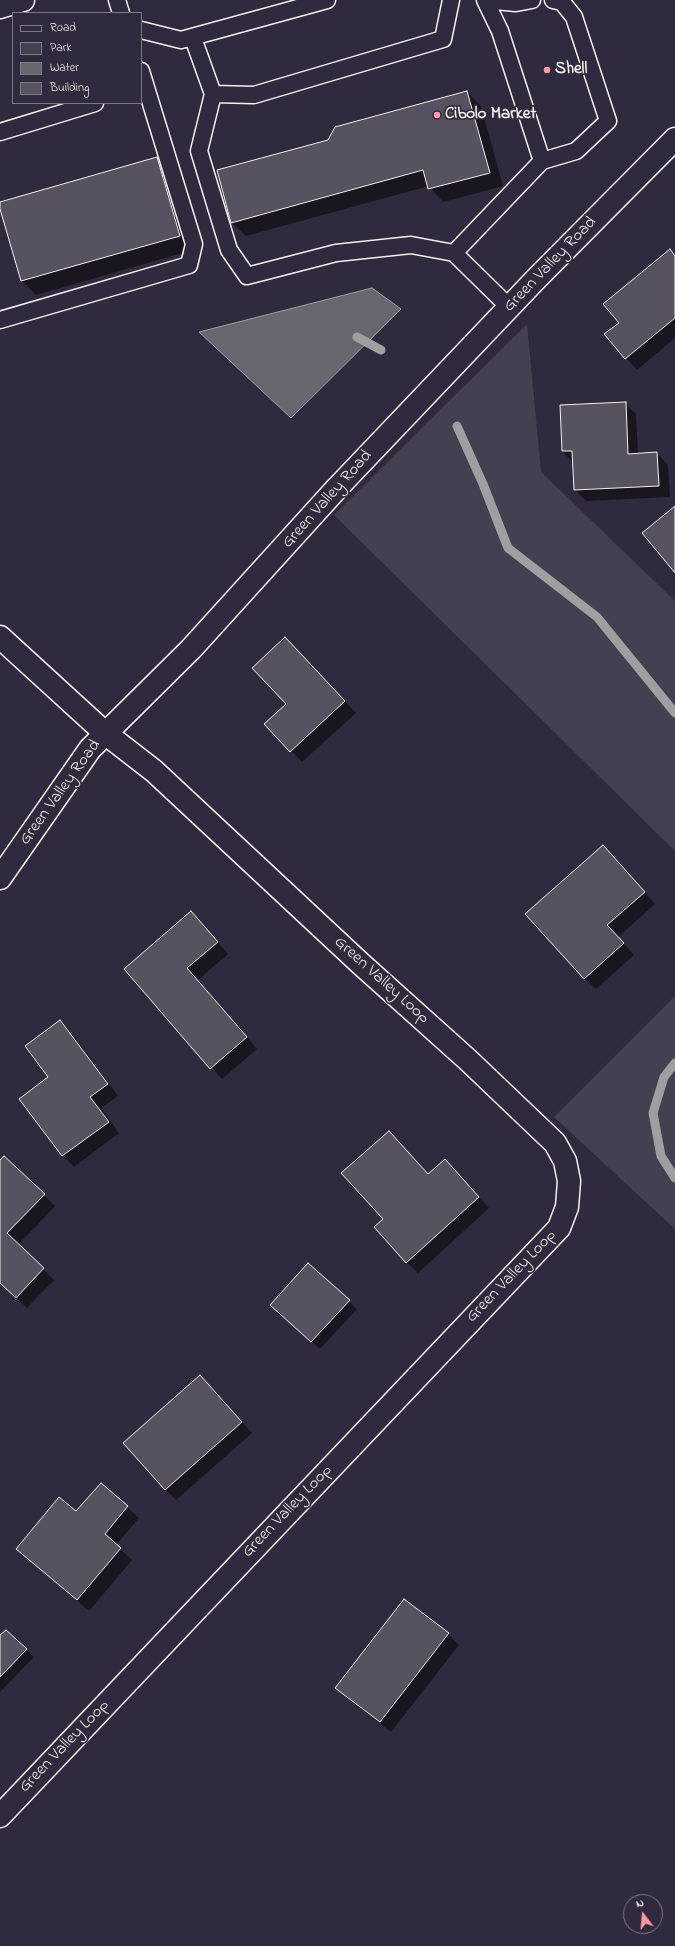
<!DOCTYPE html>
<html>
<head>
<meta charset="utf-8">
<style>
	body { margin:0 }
	#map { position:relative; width:675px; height:1946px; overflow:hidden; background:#2f2a3d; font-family:"Indie Flower",sans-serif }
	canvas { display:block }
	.legend { position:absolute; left:12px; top:12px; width:130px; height:92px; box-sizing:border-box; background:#2f2a3d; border:1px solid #7e7a81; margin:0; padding:5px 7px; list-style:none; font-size:12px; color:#f4f1e8 }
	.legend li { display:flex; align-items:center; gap:8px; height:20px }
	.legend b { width:20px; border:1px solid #7e7a81 }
	.north { position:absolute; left:623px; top:1894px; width:40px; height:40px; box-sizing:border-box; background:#2f2a3d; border:1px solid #7e7a81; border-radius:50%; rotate:344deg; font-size:11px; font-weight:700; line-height:16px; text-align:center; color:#f4f1e8 }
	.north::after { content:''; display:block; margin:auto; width:14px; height:18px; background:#ff9aa2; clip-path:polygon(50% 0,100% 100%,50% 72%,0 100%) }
</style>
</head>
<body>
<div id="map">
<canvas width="675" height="1946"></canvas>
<ul class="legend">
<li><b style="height:5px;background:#2f2a3d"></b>Road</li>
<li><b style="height:11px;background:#454050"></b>Park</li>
<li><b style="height:11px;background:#6a6670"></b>Water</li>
<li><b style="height:11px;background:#56525f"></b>Building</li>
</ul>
<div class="north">N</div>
</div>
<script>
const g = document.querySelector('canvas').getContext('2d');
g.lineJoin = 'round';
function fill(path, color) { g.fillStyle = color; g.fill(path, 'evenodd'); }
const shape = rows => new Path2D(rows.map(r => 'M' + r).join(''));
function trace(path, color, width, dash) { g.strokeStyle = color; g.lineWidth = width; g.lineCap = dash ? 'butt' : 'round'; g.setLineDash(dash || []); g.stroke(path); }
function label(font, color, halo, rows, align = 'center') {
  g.font = font + ' "Indie Flower",sans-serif'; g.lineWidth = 3.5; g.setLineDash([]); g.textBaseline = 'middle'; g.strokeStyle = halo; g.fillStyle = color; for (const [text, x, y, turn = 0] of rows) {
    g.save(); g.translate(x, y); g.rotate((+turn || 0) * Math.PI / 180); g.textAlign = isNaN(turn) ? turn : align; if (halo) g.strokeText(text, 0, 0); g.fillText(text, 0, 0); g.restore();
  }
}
const green = shape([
	[527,324,541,472,675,601,675,851,334,515],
	[675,996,675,1229,554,1117]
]);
const water = shape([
	[372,288,401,309,291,418,199,332,372,288]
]);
const shadow = shape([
	[467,92,481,106,503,186,443,202,429,186,246,236,232,223,329,141],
	[157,158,171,172,193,250,36,295,22,281,0,203],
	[675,256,675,338,637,370,606,335,620,323],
	[625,403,636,414,638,454,657,453,668,465,670,497,586,501,574,489,573,462,562,451],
	[296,649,356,713,302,762,266,724,287,704],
	[614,858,655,904,618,937,634,955,596,989,584,978],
	[191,912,228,954,198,980,257,1049,222,1079,125,969],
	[60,1021,71,1032,118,1096,101,1108,119,1133,74,1167,63,1156,21,1099,50,1077],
	[4,1157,55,1206,18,1245,54,1280,27,1308,0,1282,0,1162],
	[445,1160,489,1208,418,1273,406,1262,385,1219],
	[308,1265,357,1309,320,1349,279,1313],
	[200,1376,252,1433,176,1500,165,1489],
	[101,1484,139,1518,116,1545,132,1560,89,1611,17,1549,76,1513],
	[6,1631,34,1657,0,1692,0,1637],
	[448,1634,459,1645,391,1732,348,1699,337,1688]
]);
const stream = shape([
	[357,337,381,350],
	[457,426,483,484,508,548,597,617,675,713],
	[675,1063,664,1077,653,1113,661,1156,675,1178]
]);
const building = shape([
	[467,91,490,173,428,189,423,170,231,223,217,170,328,140,335,127,467,91],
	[157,157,180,236,21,281,0,209,0,202,157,157],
	[670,249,675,256,675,318,625,359,604,334,619,323,603,304,670,249],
	[626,402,628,454,657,452,659,486,574,490,572,451,562,451,560,405,626,402],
	[675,506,675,573,642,533,675,506],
	[285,637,345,701,290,752,264,724,286,704,252,668,285,637],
	[603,845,645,892,607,925,624,943,584,979,525,914,603,845],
	[191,911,218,942,187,968,247,1037,210,1069,124,969,191,911],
	[60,1020,108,1084,90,1097,109,1122,62,1156,19,1099,48,1077,25,1046,60,1020],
	[389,1131,428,1174,445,1159,479,1197,406,1263,374,1227,383,1219,341,1173,389,1131],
	[4,1156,45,1194,7,1233,44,1268,16,1298,0,1283,0,1160,4,1156],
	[308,1263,350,1300,311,1342,270,1305,308,1263],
	[200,1375,242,1422,165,1490,123,1443,200,1375],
	[101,1483,128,1506,105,1534,121,1548,77,1600,16,1549,59,1497,76,1511,101,1483],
	[404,1599,449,1633,380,1722,335,1688,404,1599],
	[6,1630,27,1649,0,1677,0,1635,6,1630]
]);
const service = shape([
	[117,0,121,13],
	[532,0,516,3,485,0,500,31,542,161],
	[141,30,181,40,327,0],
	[193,38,213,94,199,151,229,250,247,276,336,253,411,245,454,253],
	[213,94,254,95,443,39,451,0],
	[0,132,95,103],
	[509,307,454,253,542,161,576,151,608,121,574,17,562,2,553,0],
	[0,320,189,265,194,244,141,71]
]);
const minor = shape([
	[0,637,105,733,154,771,361,964,468,1060,555,1143,565,1161,569,1181,567,1207,559,1228,0,1816]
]);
const tertiary = shape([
	[0,878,90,749,191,649,338,487,537,278,675,139]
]);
const secondary = shape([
	[0,7,23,0]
]);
const markers = [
	[547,70,4,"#ff9aa2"],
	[437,115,4,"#ff9aa2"]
];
const poiNames = [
	["Shell",555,70],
	["Cibolo Market",445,115]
];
const streetNames = [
	["Green Valley Road",551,265,-46],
	["Green Valley Road",328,500,-48],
	["Green Valley Road",61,793,-54],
	["Green Valley Loop",381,981,42],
	["Green Valley Loop",512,1277,-46],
	["Green Valley Loop",288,1512,-46],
	["Green Valley Loop",65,1747,-46]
];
fill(green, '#454050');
fill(water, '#6a6670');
trace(water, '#a19ea0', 1);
fill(shadow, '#0007');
trace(stream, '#a19ea0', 9);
fill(building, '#56525f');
trace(building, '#f4f1e8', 1);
trace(service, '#f4f1e8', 19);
trace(minor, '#f4f1e8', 25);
trace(tertiary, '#f4f1e8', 25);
trace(secondary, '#f4f1e8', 25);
trace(service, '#2f2a3d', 16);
trace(minor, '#2f2a3d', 22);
trace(tertiary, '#2f2a3d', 22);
trace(secondary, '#2f2a3d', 22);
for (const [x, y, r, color] of markers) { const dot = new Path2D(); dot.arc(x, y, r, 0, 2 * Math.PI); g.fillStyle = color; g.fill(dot); trace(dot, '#2f2a3d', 1.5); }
label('bold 17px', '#f4f1e8', '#2f2a3d', poiNames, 'left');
label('17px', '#f4f1e8', '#2f2a3d', streetNames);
</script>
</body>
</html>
